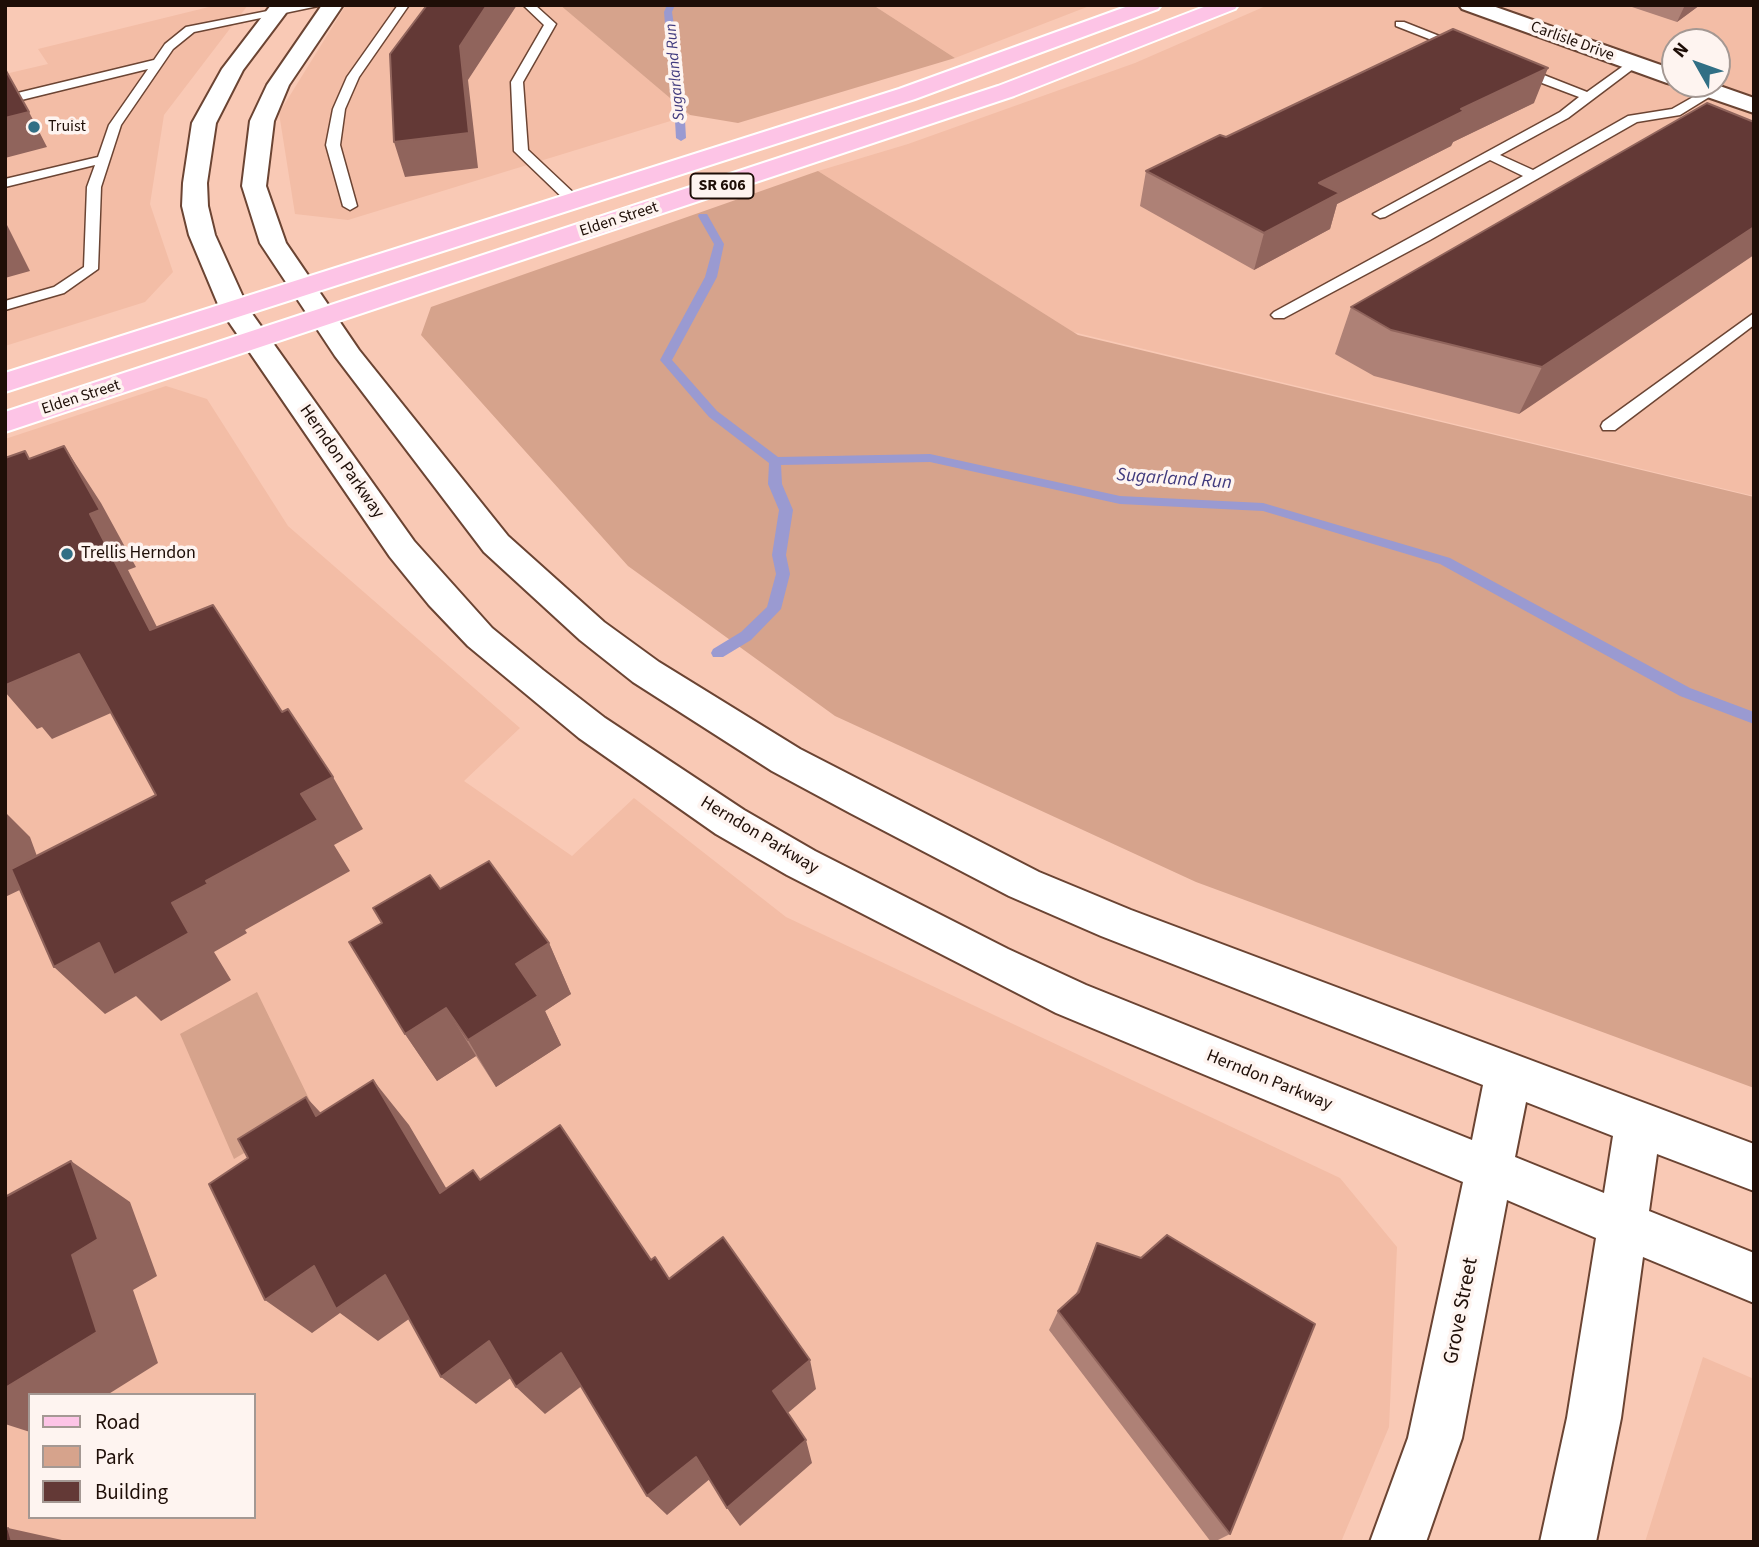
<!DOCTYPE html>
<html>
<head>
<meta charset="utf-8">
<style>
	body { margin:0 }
	#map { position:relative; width:1759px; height:1547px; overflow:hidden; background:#f9c9b5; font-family:"Source Sans 3",sans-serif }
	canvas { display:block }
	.frame { position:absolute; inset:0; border:7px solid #1e0e07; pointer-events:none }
	.legend { position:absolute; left:28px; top:1393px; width:228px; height:126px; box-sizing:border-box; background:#fef4f0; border:2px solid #a49893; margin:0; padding:9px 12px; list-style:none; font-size:21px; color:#1e0e07 }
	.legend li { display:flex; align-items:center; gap:14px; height:35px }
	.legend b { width:35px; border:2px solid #a49893 }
	.north { position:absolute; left:1661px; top:28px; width:70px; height:70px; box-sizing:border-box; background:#fef4f0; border:2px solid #a49893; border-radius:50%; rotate:310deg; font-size:19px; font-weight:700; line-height:28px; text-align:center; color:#1e0e07 }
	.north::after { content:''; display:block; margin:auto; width:24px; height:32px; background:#316f85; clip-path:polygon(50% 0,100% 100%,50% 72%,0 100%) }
</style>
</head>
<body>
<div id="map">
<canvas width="1759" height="1547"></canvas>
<div class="frame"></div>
<ul class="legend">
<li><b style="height:9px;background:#fdc4e6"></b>Road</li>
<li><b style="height:19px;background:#d6a38c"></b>Park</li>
<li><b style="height:19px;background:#633936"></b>Building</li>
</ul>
<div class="north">N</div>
</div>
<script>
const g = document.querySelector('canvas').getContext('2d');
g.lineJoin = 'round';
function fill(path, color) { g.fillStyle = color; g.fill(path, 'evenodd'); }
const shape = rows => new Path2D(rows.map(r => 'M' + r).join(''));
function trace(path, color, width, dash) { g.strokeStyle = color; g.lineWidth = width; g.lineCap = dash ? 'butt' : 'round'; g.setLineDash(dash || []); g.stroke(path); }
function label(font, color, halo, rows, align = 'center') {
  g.font = font + ' "Source Sans 3",sans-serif'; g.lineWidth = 7; g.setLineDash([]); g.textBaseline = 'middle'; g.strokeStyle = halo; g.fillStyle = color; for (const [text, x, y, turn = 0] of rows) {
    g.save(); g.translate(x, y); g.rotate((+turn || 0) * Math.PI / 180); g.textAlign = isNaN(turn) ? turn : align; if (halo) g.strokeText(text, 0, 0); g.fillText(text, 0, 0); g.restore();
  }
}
const built = shape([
	[217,5,248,5,164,115,150,204,173,272,145,302,5,346,5,74,48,64,38,49],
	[346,5,560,5,690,115,348,220,295,214,279,113],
	[873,5,1092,5,955,58],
	[1268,5,1754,5,1754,496,1073,332,818,171,908,144,1135,63],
	[1675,42,1717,42,1717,84,1675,84],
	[166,386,207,399,288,526,520,728,464,781,572,856,634,798,786,917,1340,1178,1397,1247,1389,1427,1341,1542,5,1542,5,439],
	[30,1395,254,1395,254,1517,30,1517],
	[1703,1357,1754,1379,1754,1542,1645,1542]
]);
const green = shape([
	[560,5,873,5,955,58,738,123,690,115],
	[818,171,1078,335,1754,497,1754,1088,1196,882,835,716,628,566,421,335,431,307],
	[257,992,315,1111,234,1159,180,1034]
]);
const stream = shape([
	[667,5,675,5,672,12,683,85,686,138,681,141,676,138,673,85,667,48,664,12,667,5],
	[699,214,707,214,724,244,717,277,672,360,717,411,778,457,930,454,1120,496,1263,503,1450,558,1690,688,1754,712,1754,724,1680,696,1440,564,1263,511,1120,504,930,462,781,465,782,484,793,510,786,555,790,574,781,609,751,640,723,657,713,657,711,653,713,649,741,632,767,607,776,574,772,555,779,510,768,484,769,463,709,417,660,360,705,277,714,244,698,216,699,214]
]);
const lane = shape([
	[298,5,323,5,194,32,173,49,121,125,101,187,98,269,64,293,5,310,5,301,54,287,84,267,87,187,95,165,5,187,5,179,98,157,109,125,148,69,5,104,5,96,154,60,165,44,186,27,298,5],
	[398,5,409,5,359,77,345,109,340,145,357,206,350,210,343,206,326,145,333,109,347,77,398,5],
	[523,5,535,5,556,24,523,82,528,150,578,197,578,203,568,203,514,151,511,82,544,25,523,5],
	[1396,22,1404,22,1467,47,1457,50,1396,26,1396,22],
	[1633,59,1637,60,1637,66,1568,118,1500,155,1533,170,1628,116,1672,109,1709,88,1713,87,1719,91,1680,115,1637,122,1430,240,1284,318,1274,318,1271,315,1274,312,1523,176,1490,160,1385,217,1380,218,1373,214,1560,112,1579,97,1513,72,1513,66,1521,66,1587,92,1633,59],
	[1754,313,1754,325,1615,430,1603,430,1601,426,1603,422,1754,313]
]);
const street = shape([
	[1459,5,1490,5,1675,70,1675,84,1678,84,1675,85,1667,83,1462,9,1459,5],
	[1681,84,1714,84,1754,98,1754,113,1684,89,1681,84]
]);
const secondary = shape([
	[271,5,292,5,243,70,216,123,207,183,208,206,215,235,248,308,414,541,492,628,543,670,605,718,744,810,815,851,1008,949,1086,985,1472,1140,1483,1085,1101,936,1009,896,850,813,772,771,633,682,580,640,484,552,335,356,260,243,242,186,250,121,267,85,322,5,343,5,289,85,274,121,266,186,286,243,359,350,508,536,604,622,659,662,800,749,1039,872,1131,910,1754,1144,1754,1191,1657,1154,1649,1211,1754,1253,1754,1303,1643,1257,1621,1418,1596,1542,1540,1542,1567,1418,1596,1238,1507,1200,1462,1438,1426,1542,1370,1542,1408,1438,1463,1182,1056,1013,787,875,716,834,579,738,468,646,429,605,390,557,220,309,189,235,182,206,183,183,192,123,222,69,271,5],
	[1526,1102,1613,1136,1604,1193,1515,1157,1526,1102]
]);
const primary = shape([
	[1131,5,1161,5,1158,9,915,99,5,392,5,373,899,89,1131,5],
	[1209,5,1238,5,1235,9,1014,96,5,432,5,412,998,86,1209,5]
]);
const wall = shape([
	[1626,5,1700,5,1677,22],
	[1534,103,1453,142,1451,146,1337,204,1330,229,1254,270,1140,206,1146,171,1226,137],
	[1754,122,1519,414,1374,376,1335,354,1351,307],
	[440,889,549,943,571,994,545,1011,561,1045,496,1087,476,1056,437,1081,405,1034],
	[1097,1243,1230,1534,1214,1542,1211,1542,1049,1330,1058,1311,1076,1294]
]);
const shadedWall = shape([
	[487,5,517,5,468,80,478,168,405,177,394,142],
	[1685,5,1700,5,1677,22],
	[1548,68,1534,103,1453,142,1451,146,1337,204,1330,229,1254,270,1264,233,1319,183,1461,109],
	[29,112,47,147,5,158,5,118],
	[5,221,30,271,5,278],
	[1754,227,1754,255,1519,414,1542,367],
	[64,446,101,503,136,567,128,570,187,686,150,630,90,514],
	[79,654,120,709,52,739,42,727,37,729,5,692,5,677],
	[333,777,363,829,334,845,350,871,245,930,247,933,214,952,231,980,161,1021,136,996,105,1014,54,967,206,881,301,794],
	[5,812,30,837,45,878,5,897],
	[549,943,571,994,545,1011,561,1045,496,1087,468,1040,516,964],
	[446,1008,476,1056,437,1081,405,1034],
	[373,1080,409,1125,472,1232,440,1193],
	[306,1097,347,1141,316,1116],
	[71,1161,130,1202,157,1276,133,1290,158,1363,107,1395,30,1395,30,1432,5,1424,5,1377,72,1255],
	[314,1266,385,1275,423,1309,378,1341,340,1313,312,1333,265,1300],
	[489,1341,520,1371,476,1404,441,1377],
	[561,1353,587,1382,545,1414,516,1387],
	[810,1360,816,1389,782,1418,773,1391],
	[806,1440,812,1463,740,1526,727,1508],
	[696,1457,711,1478,667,1515,647,1496],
	[8,1528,71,1542,12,1542]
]);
const building = shape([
	[427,5,487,5,460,46,469,133,394,142,390,54,427,5],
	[1453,29,1548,68,1461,109,1464,111,1319,183,1340,193,1264,233,1146,171,1220,135,1226,137,1453,29],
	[5,69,29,112,5,118,5,69],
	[1707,103,1754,122,1754,227,1542,367,1391,330,1351,307,1707,103],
	[64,446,100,510,90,514,150,630,213,605,282,712,288,709,333,777,301,794,318,820,206,881,208,884,172,903,189,933,114,975,99,943,54,967,11,869,156,795,79,654,6,685,5,683,5,458,25,451,29,459,64,446],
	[489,861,549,943,516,964,538,996,468,1040,446,1008,405,1034,349,942,382,923,373,908,430,875,440,889,489,861],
	[373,1080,440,1193,473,1170,480,1180,560,1125,651,1260,655,1257,669,1279,723,1237,810,1360,773,1391,806,1440,727,1508,696,1457,647,1496,561,1353,516,1387,489,1341,441,1377,385,1275,336,1309,314,1266,265,1300,209,1184,248,1158,238,1139,306,1097,316,1116,373,1080],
	[71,1161,98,1239,72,1255,97,1332,5,1388,5,1197,71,1161],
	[1167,1235,1315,1324,1230,1534,1058,1311,1079,1292,1097,1243,1141,1258,1167,1235],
	[8,1528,12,1542,5,1542,5,1530,8,1528]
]);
const markers = [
	[34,127,7,"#316f85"],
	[67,554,7,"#316f85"]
];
const farStreetnames = [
	["Carlisle Drive",1572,42,20],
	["Elden Street",619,220,-18],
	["Elden Street",81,398,-18]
];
const farWaternames = [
	["Sugarland Run",676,72,-95]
];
const farPoinames = [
	["Truist",48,127]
];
const shields = [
	[722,186,63]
];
const shieldNames = [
	["SR 606",722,186]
];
const streetNames = [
	["Herndon Parkway",341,462,55],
	["Herndon Parkway",759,836,31],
	["Herndon Parkway",1269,1081,22]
];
const poiNames = [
	["Trellis Herndon",81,554]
];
const waterNames = [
	["Sugarland Run",1174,480,4]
];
const nearStreetnames = [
	["Grove Street",1462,1311,-79]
];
fill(built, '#f3bda6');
fill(green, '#d6a38c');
fill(stream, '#9a9ad1');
trace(lane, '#6b4433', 3);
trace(street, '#6b4433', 4);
trace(secondary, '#6b4433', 4);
trace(primary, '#fff', 4);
fill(lane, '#fff');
fill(street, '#fff');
fill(secondary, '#fff');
fill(primary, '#fdc4e6');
fill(wall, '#ae8176');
fill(shadedWall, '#90645c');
fill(building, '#633936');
trace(building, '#90645c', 2);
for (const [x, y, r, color] of markers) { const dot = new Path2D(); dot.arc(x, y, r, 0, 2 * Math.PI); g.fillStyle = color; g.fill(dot); trace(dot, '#fef4f0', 2.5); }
label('16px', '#1e0e07', '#fef4f0', farStreetnames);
label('italic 16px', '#413b7e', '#fef4f0', farWaternames);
label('16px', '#1e0e07', '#fef4f0', farPoinames, 'left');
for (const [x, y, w] of shields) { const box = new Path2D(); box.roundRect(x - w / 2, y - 12.5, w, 25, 5); g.fillStyle = '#fef4f0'; g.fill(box); trace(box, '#1e0e07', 2); }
label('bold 16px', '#1e0e07', null, shieldNames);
label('18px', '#1e0e07', '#fef4f0', streetNames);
label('18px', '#1e0e07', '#fef4f0', poiNames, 'left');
label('italic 19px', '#413b7e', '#fef4f0', waterNames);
label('21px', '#1e0e07', '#fef4f0', nearStreetnames);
</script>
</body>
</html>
